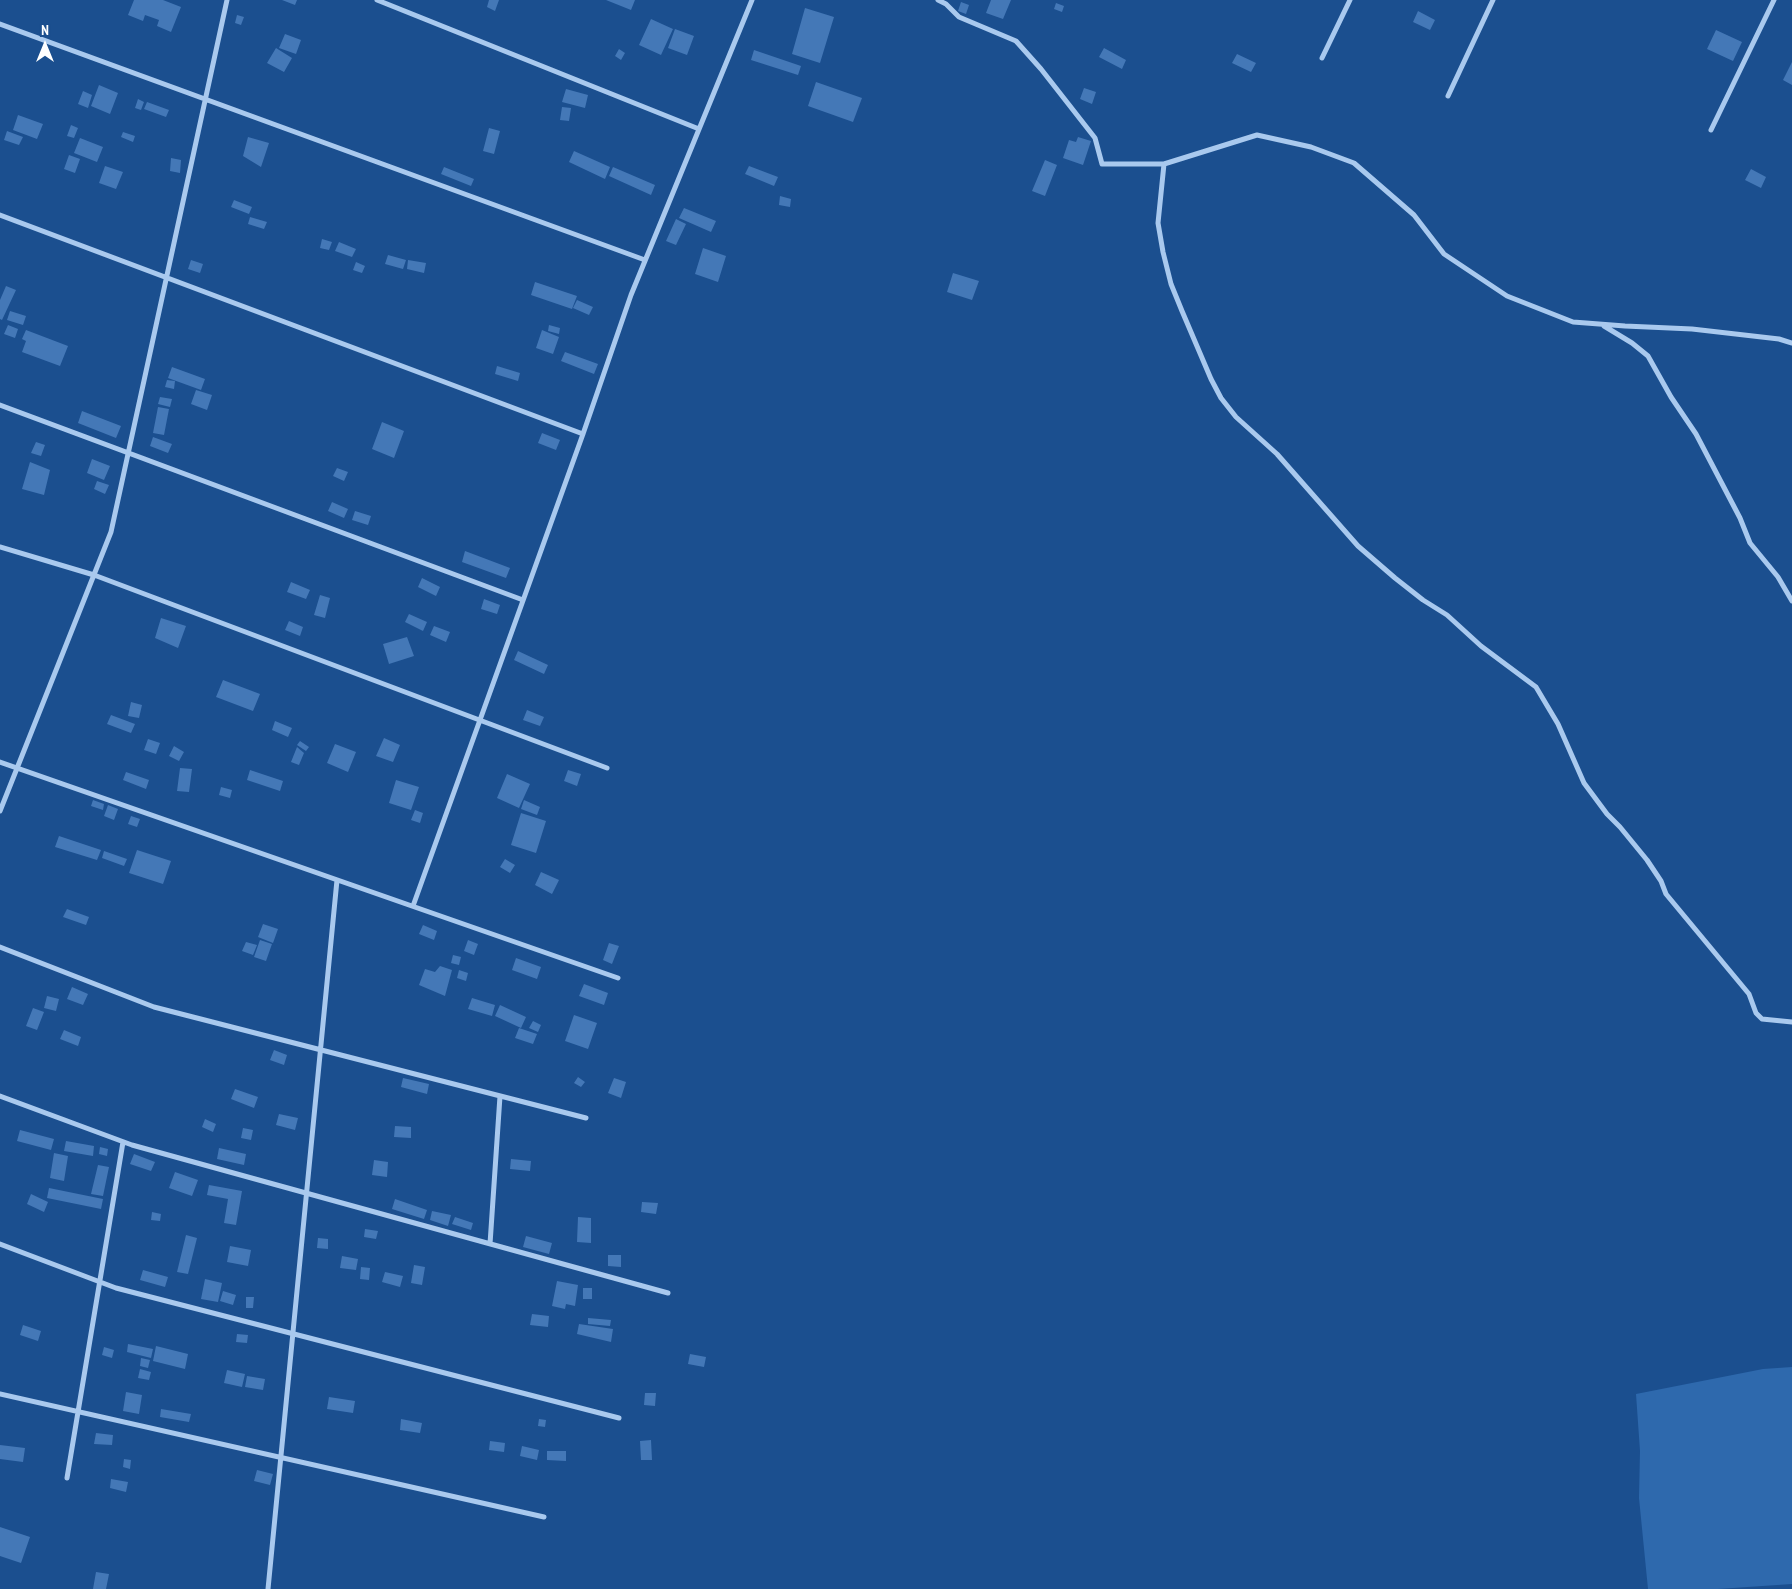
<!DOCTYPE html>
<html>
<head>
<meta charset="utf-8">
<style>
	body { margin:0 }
	#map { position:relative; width:1792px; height:1589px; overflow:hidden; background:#1b4f8f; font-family:"PT Sans Narrow",sans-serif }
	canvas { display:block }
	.north { position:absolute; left:20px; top:20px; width:50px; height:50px; -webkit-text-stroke:4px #1b4f8f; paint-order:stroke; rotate:0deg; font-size:14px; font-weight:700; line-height:20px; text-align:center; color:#fff }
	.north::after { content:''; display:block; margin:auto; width:18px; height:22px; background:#fff; clip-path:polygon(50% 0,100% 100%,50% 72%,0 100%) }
</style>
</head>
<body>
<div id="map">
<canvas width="1792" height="1589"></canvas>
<div class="north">N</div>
</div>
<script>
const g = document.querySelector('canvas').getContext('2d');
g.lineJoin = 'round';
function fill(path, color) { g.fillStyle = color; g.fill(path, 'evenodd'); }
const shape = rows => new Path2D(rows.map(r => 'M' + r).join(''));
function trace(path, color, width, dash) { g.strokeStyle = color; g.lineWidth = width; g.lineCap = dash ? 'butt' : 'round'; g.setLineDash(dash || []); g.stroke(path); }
const green = shape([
	[1792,1367,1792,1584,1718,1589,1648,1589,1639,1498,1640,1451,1636,1394,1763,1369]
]);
const building = shape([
	[134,0,163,0,181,7,171,32,157,26,159,20,145,15,143,21,128,15],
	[282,0,297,0,295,5],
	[489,0,499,0,495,11,487,7],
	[606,0,635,0,631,10],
	[991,0,1011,0,1003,19,986,13],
	[961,2,969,5,966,14,958,11],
	[1056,3,1064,6,1062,12,1054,9],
	[805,8,834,17,820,63,792,54],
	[1418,11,1435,20,1430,30,1413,22],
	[237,15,244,17,241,25,235,23],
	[651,19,673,29,661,55,639,45],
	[675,29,694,36,687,55,668,48],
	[1716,30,1742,42,1733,61,1707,49],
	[285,34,301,40,296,54,279,48],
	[276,48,292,58,284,72,267,63],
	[1104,48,1126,60,1122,69,1099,57],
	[619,49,625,53,621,60,615,56],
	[754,50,801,66,798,75,751,60],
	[1237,54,1256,63,1251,72,1232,63],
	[1792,62,1792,85,1783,80],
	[816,82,862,98,853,122,808,106],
	[99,85,118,93,110,114,91,106],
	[1084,88,1096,92,1092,104,1080,99],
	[566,89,588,95,585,108,562,102],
	[83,91,92,95,88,108,78,104],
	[138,99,144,102,141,110,135,108],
	[147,102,169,110,166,117,144,109],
	[562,107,571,108,569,121,560,120],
	[18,115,43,124,37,139,13,130],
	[71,125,78,128,74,138,67,136],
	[489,128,500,131,494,154,483,151],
	[7,131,23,137,19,145,4,140],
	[123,132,135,136,133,142,121,137],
	[248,137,269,143,261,167,243,156],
	[1078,137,1091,141,1083,165,1063,158,1069,140,1076,142],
	[80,138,103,147,97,162,74,153],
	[574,151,610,167,605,179,569,162],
	[69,155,80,159,75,173,64,169],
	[171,158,181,160,180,173,170,171],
	[1045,160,1057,165,1045,196,1032,191],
	[105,166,123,172,116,189,99,183],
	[749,166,778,177,774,186,745,174],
	[444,167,474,179,471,186,441,174],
	[613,167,655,185,651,195,609,176],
	[1751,169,1766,177,1761,188,1745,180],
	[780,196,791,199,790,207,779,205],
	[234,200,252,207,249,214,231,207],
	[684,208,716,221,711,232,679,218],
	[250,217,267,222,264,229,248,224],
	[676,219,686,224,676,245,666,241],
	[322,239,332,242,329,250,320,248],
	[339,242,356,249,352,257,335,251],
	[703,248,726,256,718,282,695,274],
	[388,255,406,260,403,269,385,264],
	[191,260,203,264,200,273,188,269],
	[408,260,426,263,424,273,407,269],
	[356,262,365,266,362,273,353,270],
	[953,273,979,281,972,300,947,292],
	[535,282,577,296,572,309,531,295],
	[6,286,16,290,2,320,0,319,0,300],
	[577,300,593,307,589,315,573,308],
	[10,311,26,316,23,325,7,320],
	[8,325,18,329,15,338,4,334],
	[549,325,560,328,559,334,548,331],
	[26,330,68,346,60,366,22,352,26,341,22,339],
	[542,330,559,337,553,354,536,348],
	[565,352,598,364,594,374,561,361],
	[497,366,520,373,518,381,495,374],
	[172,367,205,379,201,390,168,378],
	[167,380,175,381,174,389,165,387],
	[196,390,212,395,207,410,191,404],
	[160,397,172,399,170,407,158,404],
	[158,407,169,409,164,435,153,433],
	[82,411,121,426,116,438,78,423],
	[382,422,404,431,394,458,372,449],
	[542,433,560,440,556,450,538,443],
	[153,437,172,444,168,453,150,446],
	[36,442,45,445,41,456,31,453],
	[92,459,110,466,104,480,87,473],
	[30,462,50,470,44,495,22,489],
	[337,468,348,472,344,481,333,476],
	[97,481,109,485,105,494,94,489],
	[332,502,348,509,344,518,328,511],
	[355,511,371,516,368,525,352,520],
	[465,551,510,568,506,578,462,562],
	[422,578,440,587,436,596,418,587],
	[291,582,310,590,306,599,287,592],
	[320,595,330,598,325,618,314,615],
	[484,599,500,605,497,614,481,609],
	[409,614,427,622,423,631,405,622],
	[161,618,186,626,178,648,155,638],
	[289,621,303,627,300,636,285,630],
	[434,626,450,632,446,642,430,635],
	[407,637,414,656,389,664,383,644],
	[518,651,548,665,544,674,514,660],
	[223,680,260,694,253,711,216,697],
	[131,702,142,705,139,718,128,716],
	[527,710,544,717,540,726,523,720],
	[111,715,135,724,131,733,107,724],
	[275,721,292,728,288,737,272,730],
	[384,738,400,745,393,762,376,756],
	[148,739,160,743,156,754,144,750],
	[300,741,309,747,306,751,297,745],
	[335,744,356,752,348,772,327,763],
	[174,746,184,752,179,761,169,756],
	[297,747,304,753,299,765,291,762],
	[180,768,192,769,189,792,177,791],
	[250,770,283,781,280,791,247,780],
	[568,770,581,774,577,786,564,781],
	[126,772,149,780,146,789,123,780],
	[507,774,530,784,519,808,497,798],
	[396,780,419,787,411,810,389,803],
	[221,787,232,790,230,798,219,795],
	[93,800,104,804,103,810,91,806],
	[524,800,540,807,537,815,521,809],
	[108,805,118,809,114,820,104,816],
	[415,810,423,813,420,823,411,820],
	[521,813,546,821,536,853,511,845],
	[131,816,140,819,137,827,128,824],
	[59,836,101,850,97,860,55,847],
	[137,850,171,861,163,884,129,873],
	[104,851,127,859,124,866,102,858],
	[505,859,515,865,510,873,500,867],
	[541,872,559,880,552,894,535,885],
	[67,909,89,917,86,925,63,917],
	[263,924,278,929,273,943,258,937],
	[423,925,437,931,434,940,419,934],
	[260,940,272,944,266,961,254,957],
	[468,940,478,944,474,955,464,951],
	[246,942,257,945,253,955,242,951],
	[609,943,619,946,612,964,603,960],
	[453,955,461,957,459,965,451,963],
	[516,958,541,967,537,979,512,970],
	[440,966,452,970,445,996,419,985,425,969,435,972],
	[459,970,468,973,466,981,457,978],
	[584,984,608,993,604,1005,579,996],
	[72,987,88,994,83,1005,67,999],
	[47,996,59,999,56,1011,44,1008],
	[472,998,495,1005,492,1016,468,1009],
	[500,1005,526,1017,521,1028,495,1016],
	[33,1008,44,1012,37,1030,26,1026],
	[574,1015,597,1023,588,1049,565,1041],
	[533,1021,541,1025,538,1032,529,1028],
	[519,1028,537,1034,533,1044,515,1038],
	[64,1030,81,1037,78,1046,60,1039],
	[274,1050,287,1055,284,1065,270,1060],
	[578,1077,585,1082,581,1087,574,1083],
	[403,1078,429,1084,427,1094,401,1087],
	[614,1078,626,1082,621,1098,608,1093],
	[235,1089,258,1097,254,1108,231,1099],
	[279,1114,298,1118,295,1130,276,1125],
	[205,1119,216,1124,213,1132,202,1127],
	[395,1126,411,1127,411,1138,394,1137],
	[243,1128,253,1130,251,1140,241,1138],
	[20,1130,54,1139,51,1150,17,1141],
	[66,1141,94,1146,93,1156,64,1151],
	[100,1147,108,1149,107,1156,99,1154],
	[219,1148,246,1154,244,1165,217,1159],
	[54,1153,68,1156,64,1181,50,1178],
	[134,1154,155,1162,151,1171,130,1164],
	[511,1159,531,1161,530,1171,510,1169],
	[374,1160,388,1162,387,1177,372,1175],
	[98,1165,109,1167,103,1196,91,1194],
	[175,1172,198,1180,192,1196,169,1188],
	[209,1185,242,1191,236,1225,224,1223,228,1199,207,1195],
	[49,1188,103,1199,101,1209,47,1198],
	[31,1194,48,1202,44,1212,27,1204],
	[395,1199,427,1210,424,1219,392,1209],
	[642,1202,658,1203,656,1214,641,1212],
	[432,1211,451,1215,448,1226,430,1220],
	[152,1212,161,1214,160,1221,151,1220],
	[455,1217,473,1223,471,1230,452,1224],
	[578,1217,591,1218,591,1243,577,1242],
	[365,1229,378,1231,376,1239,364,1237],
	[186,1235,197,1238,188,1274,177,1272],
	[526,1236,552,1243,549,1254,523,1247],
	[318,1238,328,1239,328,1249,317,1248],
	[230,1246,251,1250,248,1266,227,1262],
	[608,1255,621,1255,621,1267,608,1266],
	[342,1256,358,1259,356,1270,340,1268],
	[414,1265,425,1267,422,1285,411,1283],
	[361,1267,370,1268,369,1280,360,1279],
	[143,1270,168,1277,165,1287,140,1280],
	[385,1272,403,1276,400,1287,382,1282],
	[205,1279,222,1283,218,1302,201,1299],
	[557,1281,578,1285,575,1306,566,1304,565,1309,552,1306],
	[583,1288,592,1288,592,1299,583,1299],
	[223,1291,236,1295,233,1305,220,1301],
	[246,1297,254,1297,253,1308,246,1308],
	[532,1314,549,1316,548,1327,530,1325],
	[588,1318,611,1320,610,1326,588,1324],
	[579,1324,613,1329,611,1342,577,1334],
	[23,1325,41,1331,38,1341,20,1335],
	[237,1334,248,1335,247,1343,236,1342],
	[128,1344,153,1349,151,1358,127,1352],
	[156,1346,188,1354,185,1369,153,1361],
	[104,1347,114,1350,112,1358,102,1355],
	[690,1354,706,1357,704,1367,688,1364],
	[141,1358,150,1360,148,1368,140,1366],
	[140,1369,151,1372,149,1380,138,1378],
	[227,1370,245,1374,242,1387,224,1383],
	[247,1376,265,1379,263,1390,245,1387],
	[126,1392,142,1395,139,1414,123,1411],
	[645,1393,656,1393,655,1406,644,1405],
	[329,1397,355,1401,353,1413,327,1409],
	[161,1409,191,1414,189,1422,160,1417],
	[401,1419,422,1423,420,1433,400,1430],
	[539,1419,546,1420,545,1427,538,1426],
	[96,1433,113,1435,112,1445,94,1444],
	[651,1440,652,1460,641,1460,640,1441],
	[490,1441,505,1443,504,1452,489,1450],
	[0,1445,25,1448,23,1462,0,1459],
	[522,1446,539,1450,537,1460,520,1456],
	[547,1451,566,1451,566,1461,547,1460],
	[124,1459,131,1460,130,1469,123,1467],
	[257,1470,273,1474,270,1485,254,1481],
	[111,1479,128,1482,126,1492,110,1488],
	[0,1527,30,1537,21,1563,0,1556],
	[96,1572,109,1574,106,1589,93,1589]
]);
const minor = shape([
	[377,0,699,129],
	[938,0,946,4,959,17,1016,41,1041,69,1095,138,1102,164,1164,164],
	[0,24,645,260],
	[1322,58,1350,0],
	[1448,96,1493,0],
	[1711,130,1774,0],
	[0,215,583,434],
	[1604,326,1632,343,1648,356,1671,397,1696,434,1740,518,1750,543,1778,577,1792,601],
	[1792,343,1779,339,1692,329,1625,326,1573,322,1507,296,1444,254,1414,215,1354,163,1311,147,1257,135,1164,164,1158,223,1163,252,1171,284,1182,311,1211,379,1221,398,1236,417,1277,454,1358,546,1395,578,1423,600,1447,615,1481,646,1536,687,1558,724,1584,783,1607,814,1620,827,1647,860,1661,881,1666,894,1749,994,1756,1013,1762,1019,1792,1022],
	[0,405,523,600],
	[0,547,94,575,607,768],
	[0,762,618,978],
	[0,811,111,532,227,0],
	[413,906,583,434,631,295,752,0],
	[0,947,154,1007,586,1118],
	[0,1096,132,1145,668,1293],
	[0,1244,116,1288,619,1418],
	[490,1244,500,1096],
	[0,1394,544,1517],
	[67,1478,123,1142],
	[268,1589,337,880]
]);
fill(green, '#2e69ad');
fill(building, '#4478b7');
trace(minor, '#a9c9ee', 5);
</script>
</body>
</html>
